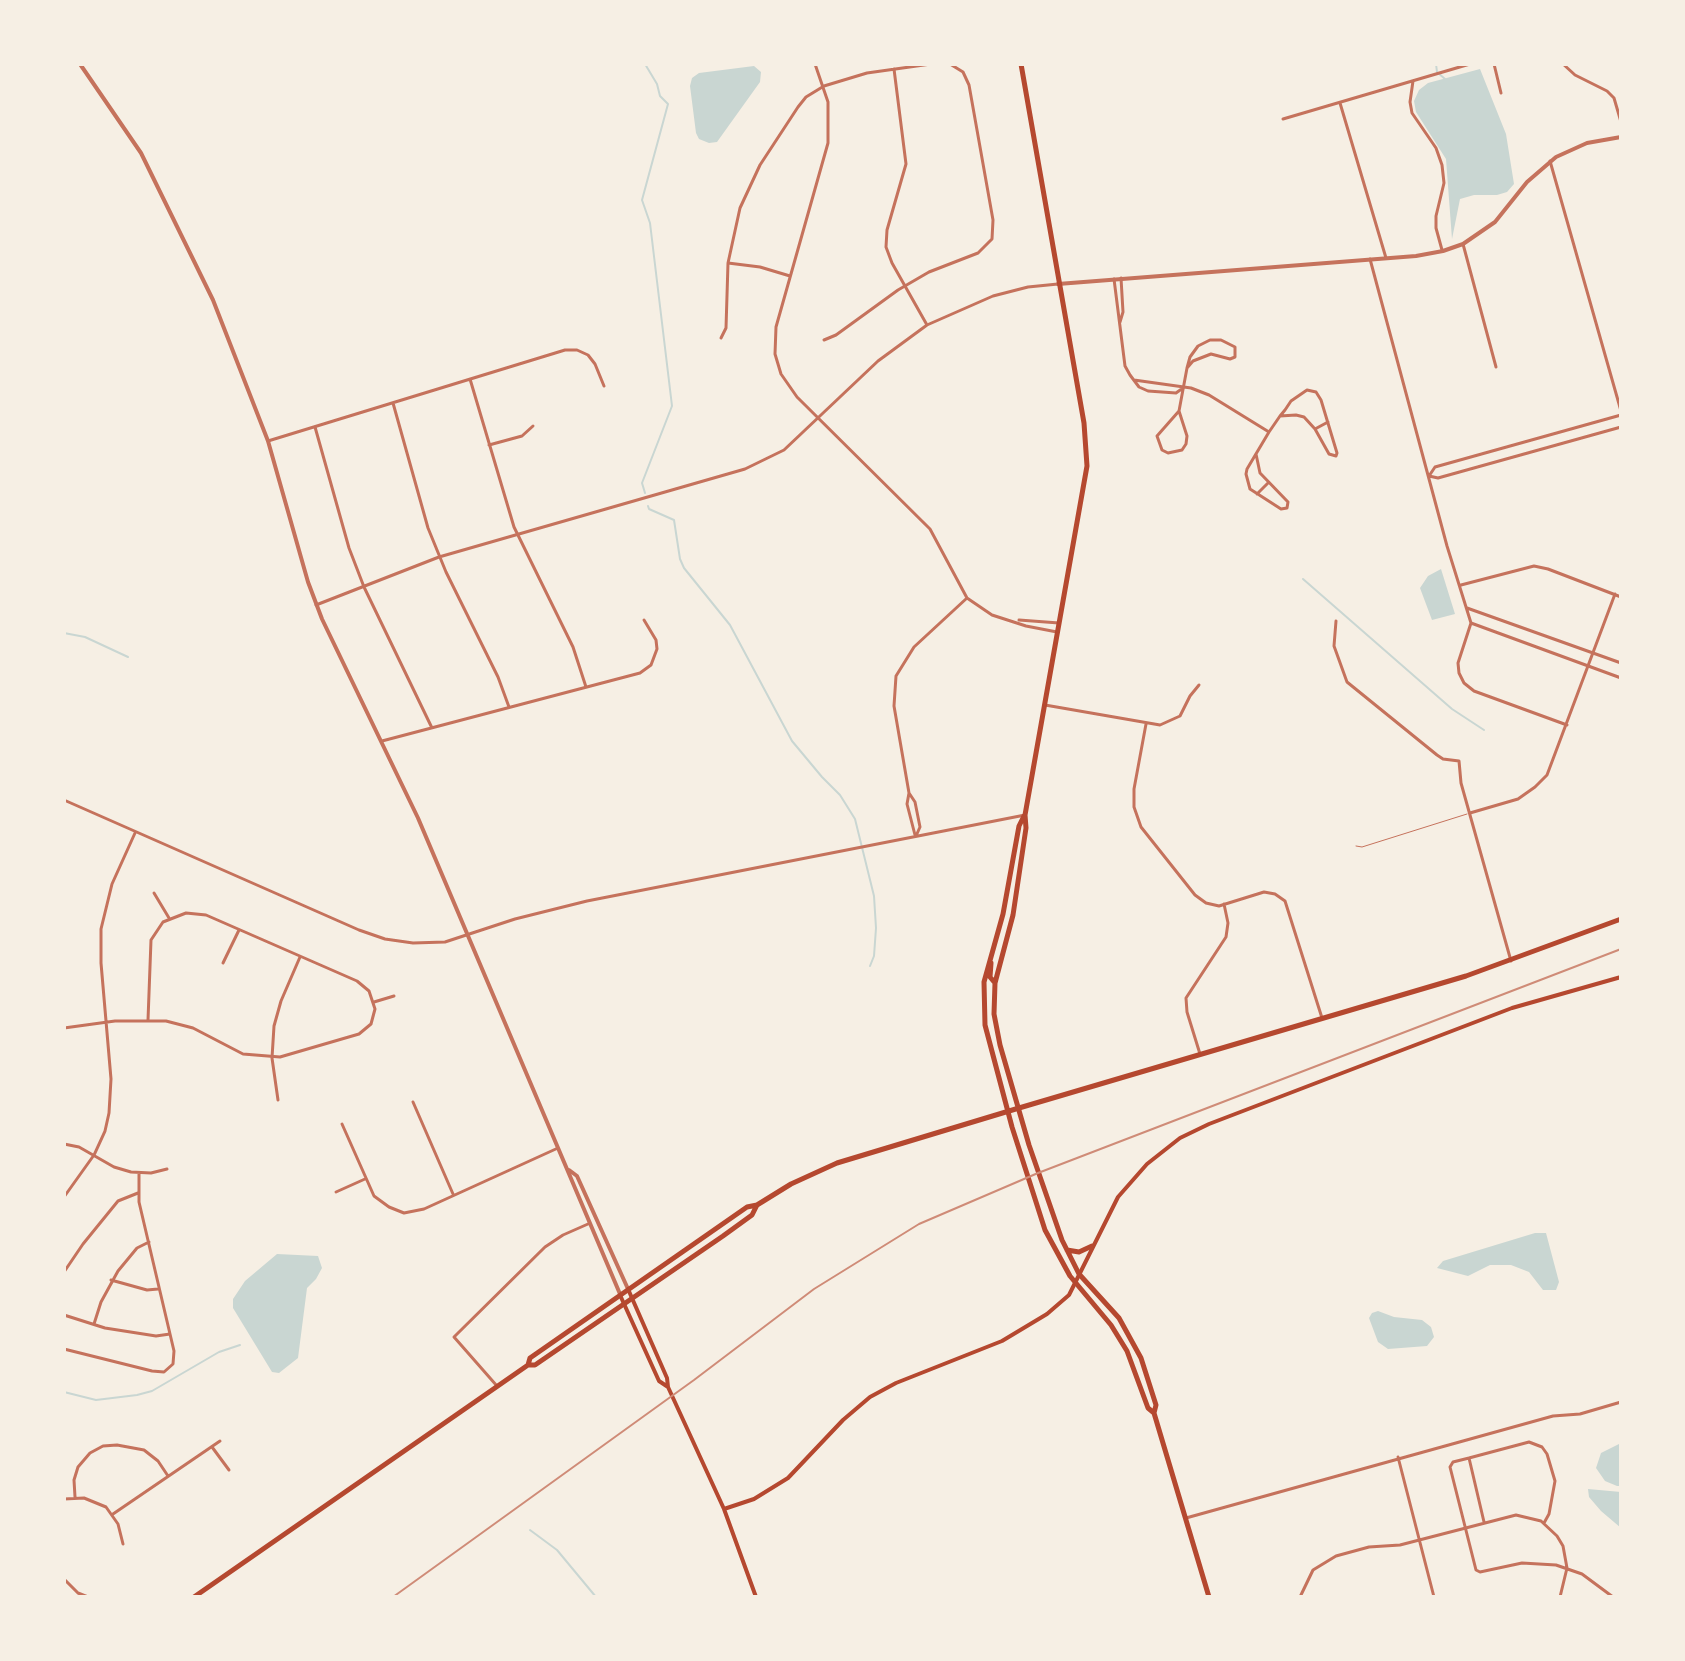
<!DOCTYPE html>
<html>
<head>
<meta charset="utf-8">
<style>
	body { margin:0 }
	#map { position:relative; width:1685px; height:1661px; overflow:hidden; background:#f6efe4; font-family:"IBM Plex Sans",sans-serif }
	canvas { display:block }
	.frame { position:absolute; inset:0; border:66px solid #f6efe4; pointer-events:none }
</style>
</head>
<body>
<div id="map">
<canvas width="1685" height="1661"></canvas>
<div class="frame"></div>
</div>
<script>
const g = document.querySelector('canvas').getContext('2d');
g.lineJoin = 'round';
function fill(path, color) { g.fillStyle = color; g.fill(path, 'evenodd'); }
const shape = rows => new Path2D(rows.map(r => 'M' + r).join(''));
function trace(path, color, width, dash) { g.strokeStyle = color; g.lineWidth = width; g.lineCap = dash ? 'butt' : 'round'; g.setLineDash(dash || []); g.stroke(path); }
const water = shape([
	[754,66,761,72,760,82,717,142,709,143,699,139,696,133,690,86,692,78,699,73],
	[1480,69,1506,134,1514,184,1507,192,1497,195,1474,195,1460,199,1452,239,1446,159,1416,112,1414,101,1419,90,1428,83],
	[1441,569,1455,614,1432,620,1420,588,1428,576],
	[1535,1233,1546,1233,1559,1282,1556,1290,1543,1290,1529,1272,1511,1265,1490,1265,1468,1276,1437,1268,1443,1261],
	[277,1254,318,1256,322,1268,316,1279,307,1288,298,1358,279,1373,272,1372,233,1308,233,1299,245,1281],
	[1378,1311,1394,1317,1422,1320,1431,1327,1434,1337,1427,1346,1388,1349,1378,1342,1369,1318,1372,1313],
	[1621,1443,1621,1486,1617,1486,1605,1481,1596,1468,1601,1453],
	[1588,1489,1621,1492,1621,1528,1601,1511,1589,1497]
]);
const stream = shape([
	[1436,64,1437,72,1445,79],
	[645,493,642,483,672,406,650,223,642,200,668,104,660,96,657,84,645,64],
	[648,506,649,509,674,520,680,559,684,568,730,625,792,741,822,777,840,795,855,819,874,896,876,928,874,956,870,966],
	[1303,579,1452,709,1484,730],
	[64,633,85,637,128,657],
	[64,1392,96,1400,137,1395,152,1391,219,1352,240,1345],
	[530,1530,557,1550,596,1597]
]);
const service = shape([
	[1356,846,1362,847,1467,814]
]);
const minor = shape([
	[815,64,828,102,828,143,776,327,775,354,781,374,797,397,930,529,967,598,992,615,1026,626,1057,632],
	[1494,64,1501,93],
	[1563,64,1575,75,1607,91,1614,98,1621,122],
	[894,69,906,164,887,230,886,247,892,263,927,325],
	[1413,81,1410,102,1412,113,1436,148,1442,165,1444,183,1436,216,1436,228,1442,250],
	[1340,103,1386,258],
	[1283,119,1470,64],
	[1550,161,1621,411],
	[1463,244,1496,367],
	[1370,259,1447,546,1471,623],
	[728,263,760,267,790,276],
	[1114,279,1125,366,1130,375,1139,387,1148,391,1176,393,1183,388],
	[1120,322,1123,312,1121,278],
	[721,338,726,328,728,263,740,208,760,165,798,107,806,97,824,86,867,73,931,64],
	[824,340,836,335,898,290,929,272,978,253,992,239,993,220,969,85,963,72,950,64],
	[470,379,514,527,573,647,586,687],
	[1134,380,1191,388,1209,395,1269,432],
	[393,403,428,528,446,572,498,677,509,707],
	[1179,411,1187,436,1186,444,1182,450,1168,453,1162,450,1157,436,1179,411,1187,368,1190,357,1198,346,1210,340,1221,340,1235,347,1235,357,1230,359,1211,354,1193,361,1187,368],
	[315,427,349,548,364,587,432,728],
	[1315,429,1328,422],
	[268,441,565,350,577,350,588,355,595,364,604,386],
	[489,445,522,436,533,426],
	[1256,454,1260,473,1288,502,1287,508,1281,509,1250,489,1246,474,1247,469,1269,432,1280,416,1285,410,1291,401,1307,390,1316,392,1321,400,1337,453,1336,456,1329,454,1315,429,1304,417,1296,415,1280,416],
	[1429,476,1435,467,1621,415],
	[1429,476,1438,478,1621,427],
	[1257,494,1268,483],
	[1461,585,1534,566,1548,569,1621,597],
	[316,605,439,557,745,469,784,450,878,361,927,325,993,296,1028,287,1058,284],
	[1467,608,1621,663],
	[1019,620,1059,623],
	[1336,621,1334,646,1347,682,1437,755,1443,759,1459,761,1461,783,1511,961],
	[1471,623,1458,663,1459,673,1464,683,1474,691,1567,725],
	[1471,623,1621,678],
	[1045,705,1160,725,1180,716,1190,696,1199,685],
	[1146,724,1134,789,1134,807,1141,827,1195,895,1206,903,1219,906,1264,892,1275,894,1285,901,1322,1018],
	[382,741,640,673,651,665,657,649,656,640,644,620],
	[909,793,907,804,915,835],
	[64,800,359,930,385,939,413,943,445,942,515,919,587,901,1025,815],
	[1470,813,1518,799,1535,787,1547,775,1615,594],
	[916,836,920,827,915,802,909,793,894,706,896,676,914,647,967,598],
	[154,893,169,918],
	[223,963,239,930],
	[374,1002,394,996],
	[64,1028,115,1021,166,1021,193,1028,243,1054,280,1057,359,1034,371,1024,375,1009,369,991,357,981,206,915,186,913,163,922,151,940,148,1020],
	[1200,1054,1187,1012,1186,998,1226,937,1228,923,1224,904],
	[278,1100,272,1058,274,1026,281,1001,300,957],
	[413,1102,453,1194],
	[342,1124,374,1196,389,1207,404,1213,424,1209,558,1148],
	[64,1144,79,1147,114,1167,131,1172,151,1173,167,1169],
	[336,1192,365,1179],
	[64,1197,94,1155,105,1131,109,1113,111,1079,101,963,101,929,112,884,135,833],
	[64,1272,83,1244,118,1201,138,1193],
	[111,1280,147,1290,158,1289],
	[64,1315,105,1328,156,1336,170,1334],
	[94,1324,101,1302,118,1271,137,1248,149,1242],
	[64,1349,152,1371,164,1372,173,1364,174,1351,139,1202,139,1173],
	[497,1386,454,1337,545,1247,563,1235,588,1224],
	[212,1447,229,1470],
	[1398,1457,1434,1597],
	[1469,1458,1453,1462,1450,1467,1476,1570,1480,1572,1522,1563,1556,1565,1582,1574,1613,1597],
	[75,1497,74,1480,78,1467,90,1453,103,1446,117,1445,144,1450,158,1461,168,1476],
	[64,1499,84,1498,106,1507,118,1524,123,1544],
	[113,1514,220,1441],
	[1186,1518,1553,1416,1580,1414,1621,1402],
	[1484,1522,1469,1458,1529,1442,1542,1447,1547,1454,1555,1481,1549,1514,1544,1523],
	[64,1579,78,1593,88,1597],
	[1300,1597,1313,1570,1336,1556,1369,1547,1400,1545,1516,1515,1541,1521,1557,1536,1563,1546,1567,1568,1560,1597]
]);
const tertiary = shape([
	[80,64,141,153,213,300,268,441,308,582,322,619,418,818,620,1294],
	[1058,284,1416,256,1443,251,1463,244,1495,222,1527,182,1556,157,1587,143,1621,137],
	[569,1170,577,1176,628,1289]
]);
const secondary = shape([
	[628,1289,667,1378,668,1387,724,1509,756,1597],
	[620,1295,659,1381,668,1387],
	[724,1509,754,1499,788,1478,843,1420,870,1397,896,1383,1002,1341,1047,1314,1069,1295,1118,1197,1147,1164,1180,1138,1209,1124,1512,1008,1621,977]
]);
const primary = shape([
	[1019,1108,1466,976,1621,919]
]);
const trunk = shape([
	[1021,64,1084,423,1087,466,1025,815,1026,828,1013,915,995,983,994,1014,1000,1045,1029,1145,1062,1240,1079,1274,1119,1318,1141,1358,1156,1405,1154,1413,1209,1597],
	[1024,816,1019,826,1003,914,984,982,985,1025,1012,1127,1045,1230,1070,1276,1111,1325,1127,1351,1148,1408,1154,1413],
	[991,963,990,977,995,983],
	[1067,1250,1079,1252,1092,1246],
	[528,1365,530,1358,747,1207,757,1205,791,1184,837,1163,1019,1108],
	[194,1597,528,1365,535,1365,723,1236,752,1215,757,1205]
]);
const rail = shape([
	[393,1597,694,1380,814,1289,919,1224,1038,1173,1621,949]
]);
fill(water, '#c9d6d2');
trace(stream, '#c9d6d2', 2);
trace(service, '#c5725c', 1);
trace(minor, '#c5725c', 3);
trace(tertiary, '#c5725c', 4);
trace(secondary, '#b5482f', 4);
trace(primary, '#b5482f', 5);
trace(trunk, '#b5482f', 5);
trace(rail, '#cf8b77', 2);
</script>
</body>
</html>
